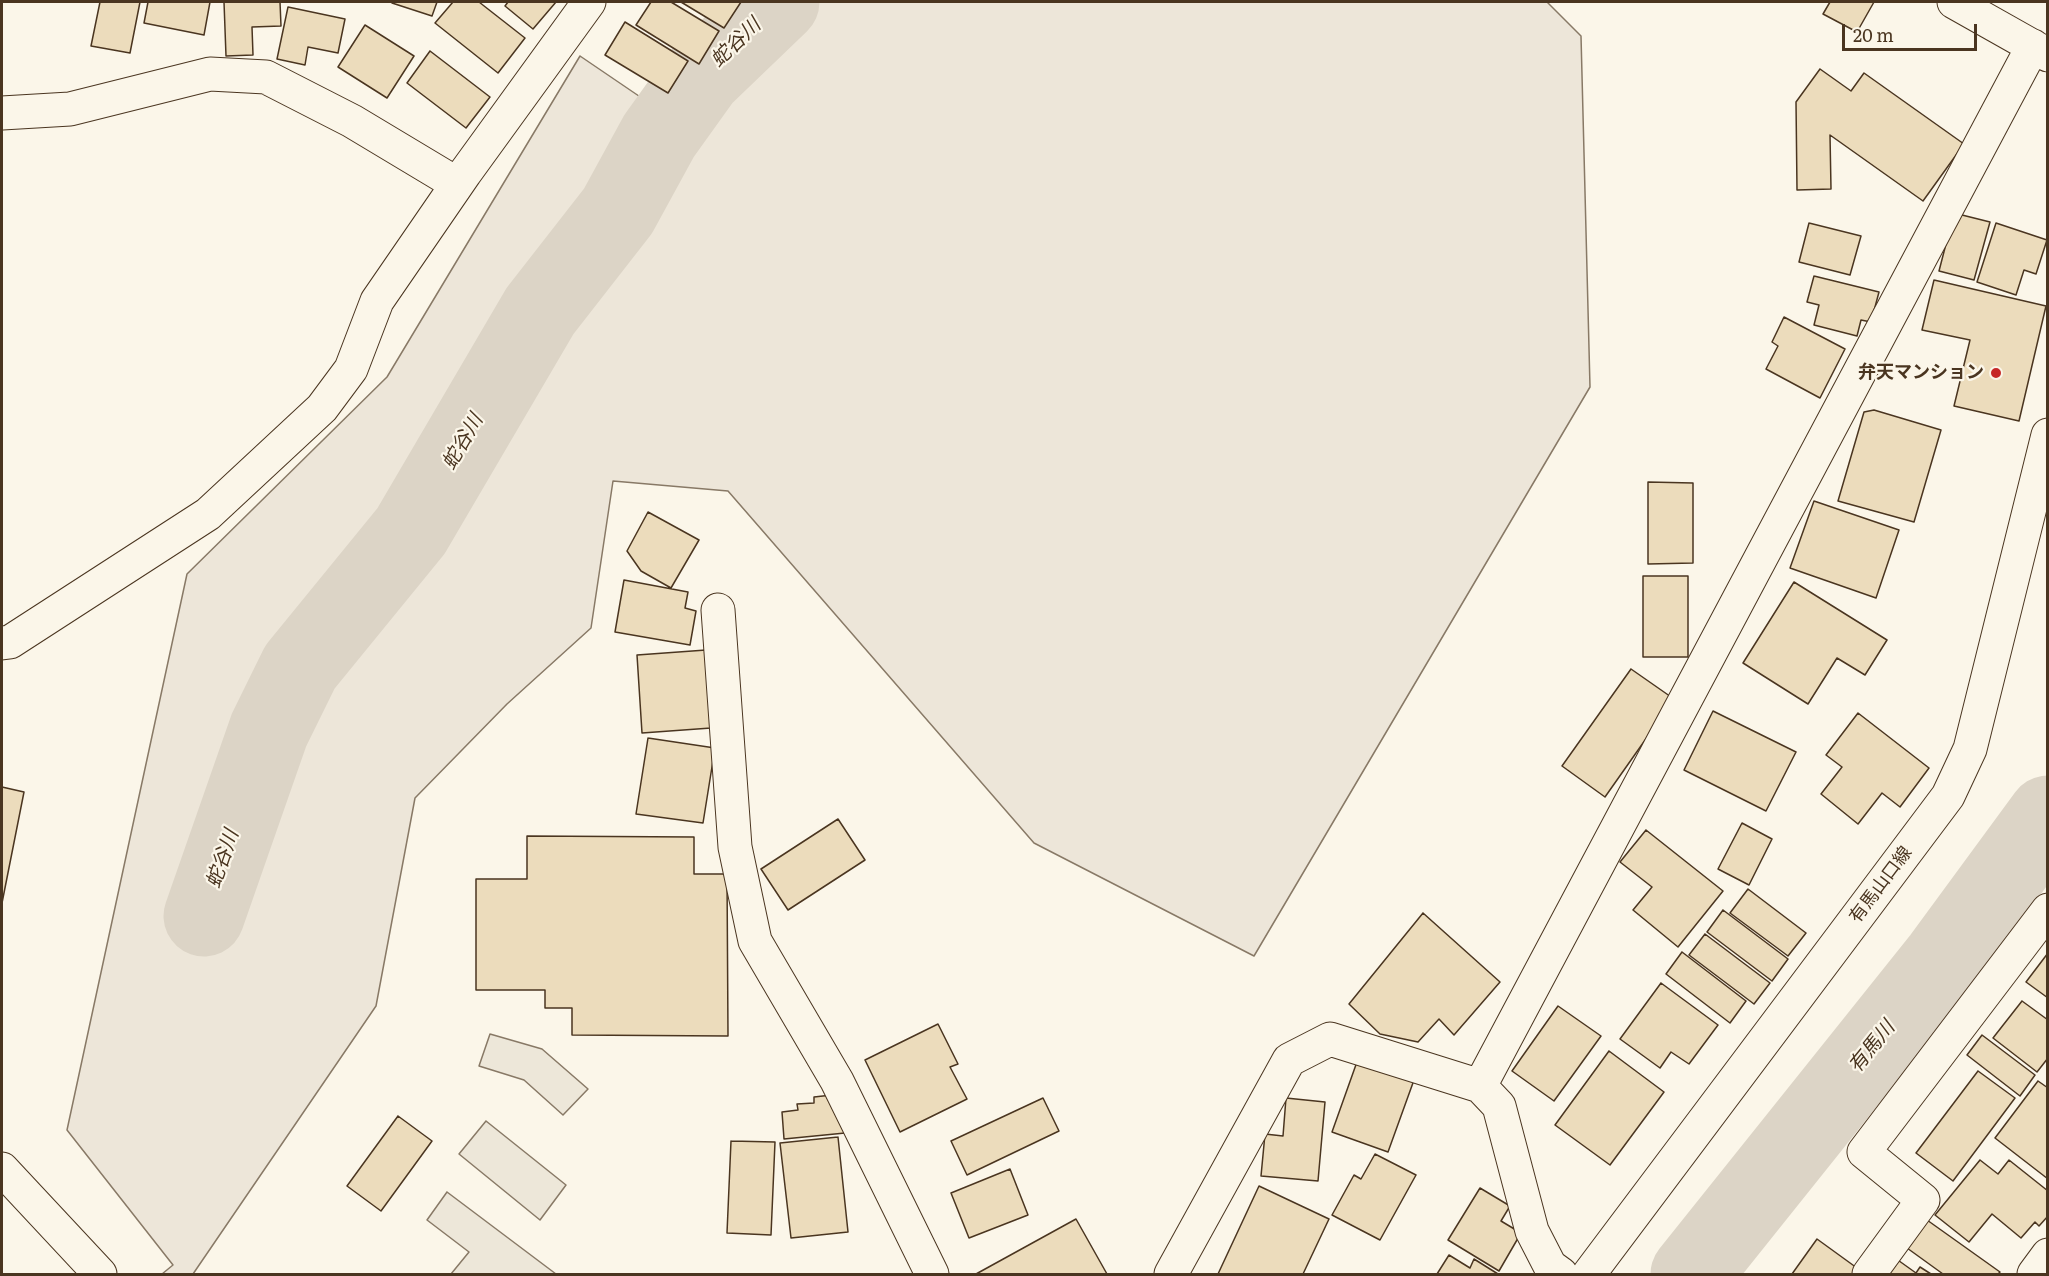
<!DOCTYPE html>
<html>
<head>
<meta charset="utf-8">
<style>
	body { margin:0 }
	#map { position:relative; width:2049px; height:1276px; overflow:hidden; background:#fbf6e9; font-family:Literata,serif }
	canvas { display:block }
	.frame { position:absolute; inset:0; border:3px solid #4a3520; pointer-events:none }
	.scale { position:absolute; left:1842px; top:24px; width:135px; height:27px; box-sizing:border-box; border:3px solid #4a3520; border-top:0; padding-left:8px; font-size:18px; line-height:21px; white-space:nowrap; color:#4a3520; -webkit-text-stroke:4px #fbf6e9; paint-order:stroke }
</style>
</head>
<body>
<div id="map">
<canvas width="2049" height="1276"></canvas>
<div class="frame"></div>
<div class="scale">20 m</div>
</div>
<script>
const g = document.querySelector('canvas').getContext('2d');
g.lineJoin = 'round';
function fill(path, color) { g.fillStyle = color; g.fill(path, 'evenodd'); }
const shape = rows => new Path2D(rows.map(r => 'M' + r).join(''));
function trace(path, color, width, dash) { g.strokeStyle = color; g.lineWidth = width; g.lineCap = dash ? 'butt' : 'round'; g.setLineDash(dash || []); g.stroke(path); }
function label(font, color, halo, rows, align = 'center') {
  g.font = font + ' Literata,"Noto Sans JP",serif'; g.lineWidth = 4.5; g.setLineDash([]); g.textBaseline = 'middle'; g.strokeStyle = halo; g.fillStyle = color; for (const [text, x, y, turn = 0] of rows) {
    g.save(); g.translate(x, y); g.rotate((+turn || 0) * Math.PI / 180); g.textAlign = isNaN(turn) ? turn : align; if (halo) g.strokeText(text, 0, 0); g.fillText(text, 0, 0); g.restore();
  }
}
const green = shape([
	[762,2,1547,2,1581,36,1590,387,1254,956,1034,843,728,491,613,481,591,628,507,704,415,798,376,1006,193,1274,162,1274,173,1265,67,1130,187,574,387,377,580,56,683,126,762,2]
]);
const parking = shape([
	[490,1034,542,1049,588,1089,563,1115,524,1080,479,1066,490,1034],
	[486,1121,566,1185,540,1220,459,1154,486,1121],
	[447,1192,556,1274,451,1274,469,1252,427,1220,447,1192]
]);
const river = shape([
	[204,916,269,730,300,667,411,531,540,311,618,211,659,136,702,76,779,2],
	[1691,1274,1943,959,2048,816]
]);
const building = shape([
	[100,2,140,2,130,53,91,46,100,2],
	[148,2,210,2,204,35,144,23,148,2],
	[224,2,280,2,281,26,252,27,253,55,226,56,224,2],
	[392,2,437,2,432,16,392,3,392,2],
	[453,2,479,2,525,38,498,73,435,23,453,2],
	[508,2,556,2,533,29,505,6,508,2],
	[651,2,671,2,719,31,699,64,636,25,651,2],
	[681,2,741,2,724,28,681,2],
	[1830,2,1874,2,1857,32,1823,14,1830,2],
	[288,7,345,19,338,53,308,47,305,65,277,59,288,7],
	[625,22,688,61,668,93,605,55,625,22],
	[365,25,414,56,387,98,338,67,365,25],
	[430,51,490,97,466,128,407,83,430,51],
	[1820,69,1851,91,1864,73,1964,144,1923,201,1830,135,1831,189,1797,190,1796,102,1820,69],
	[1954,213,1990,222,1974,280,1939,271,1954,213],
	[1809,223,1861,236,1850,275,1799,262,1809,223],
	[1996,223,2047,240,2036,274,2024,270,2016,295,1977,282,1996,223],
	[1814,276,1879,292,1871,322,1861,320,1857,336,1814,325,1819,305,1807,302,1814,276],
	[1934,280,2046,306,2019,421,1954,406,1970,340,1922,330,1934,280],
	[1784,317,1845,349,1820,398,1766,369,1778,346,1772,342,1784,317],
	[1874,410,1941,430,1914,522,1838,501,1864,412,1874,410],
	[1648,482,1693,483,1693,563,1648,564,1648,482],
	[1814,501,1899,530,1876,598,1790,568,1814,501],
	[648,512,699,540,671,588,641,571,627,551,648,512],
	[1643,576,1688,576,1688,657,1643,657,1643,576],
	[624,580,688,592,685,608,696,611,690,645,615,632,624,580],
	[1794,582,1887,640,1865,675,1837,658,1808,704,1743,663,1794,582],
	[706,650,711,728,642,733,637,655,706,650],
	[1631,669,1674,699,1605,797,1562,766,1631,669],
	[1713,711,1796,752,1766,811,1684,770,1713,711],
	[1858,713,1929,768,1900,807,1882,793,1858,824,1821,794,1842,767,1826,755,1858,713],
	[648,738,715,748,703,823,636,814,648,738],
	[2,787,24,792,2,903,2,787],
	[838,819,865,860,788,910,761,869,838,819],
	[1742,823,1772,839,1749,885,1718,869,1742,823],
	[1646,830,1723,891,1678,947,1633,910,1652,887,1620,862,1646,830],
	[527,836,694,837,694,874,727,874,728,1036,572,1035,572,1008,545,1008,545,990,476,990,476,879,527,879,527,836],
	[1748,889,1806,933,1788,956,1730,913,1748,889],
	[1723,910,1788,959,1772,981,1707,932,1723,910],
	[1423,913,1500,982,1454,1035,1439,1019,1418,1042,1380,1034,1349,1004,1423,913],
	[1705,934,1770,983,1754,1004,1689,955,1705,934],
	[1682,952,1746,1001,1730,1023,1666,974,1682,952],
	[2048,953,2048,998,2026,982,2048,953],
	[1661,983,1718,1025,1689,1064,1671,1052,1660,1068,1620,1039,1661,983],
	[2022,1001,2048,1020,2048,1058,2037,1072,1993,1038,2022,1001],
	[1558,1006,1601,1036,1554,1101,1512,1071,1558,1006],
	[938,1024,958,1064,950,1067,967,1099,900,1132,865,1060,938,1024],
	[1982,1035,2035,1075,2020,1096,1967,1055,1982,1035],
	[1609,1051,1664,1092,1610,1165,1555,1125,1609,1051],
	[1358,1059,1414,1080,1388,1152,1332,1132,1358,1059],
	[1978,1071,2015,1098,1953,1181,1916,1153,1978,1071],
	[2038,1081,2048,1088,2048,1179,1995,1138,2038,1081],
	[841,1094,845,1133,784,1139,782,1112,798,1110,797,1104,814,1103,814,1097,841,1094],
	[1043,1098,1059,1131,967,1175,951,1141,1043,1098],
	[1286,1098,1325,1102,1318,1181,1261,1176,1265,1134,1283,1136,1286,1098],
	[398,1116,432,1141,381,1211,347,1186,398,1116],
	[838,1137,848,1232,791,1238,780,1143,838,1137],
	[731,1141,775,1142,771,1235,727,1233,731,1141],
	[1375,1154,1416,1175,1380,1240,1332,1215,1354,1175,1361,1179,1375,1154],
	[1980,1160,1998,1174,2009,1160,2048,1191,2048,1216,2039,1226,2035,1222,2021,1238,1992,1214,1969,1242,1935,1215,1980,1160],
	[1010,1169,1028,1215,969,1238,951,1193,1010,1169],
	[1259,1186,1329,1219,1303,1274,1218,1274,1259,1186],
	[1480,1188,1510,1206,1501,1221,1521,1233,1499,1271,1448,1240,1480,1188],
	[1076,1219,1107,1274,976,1274,1076,1219],
	[1927,1220,2000,1272,1998,1274,1943,1274,1907,1248,1927,1220],
	[1817,1239,1857,1268,1853,1274,1792,1274,1817,1239],
	[1449,1255,1470,1268,1474,1259,1498,1274,1437,1274,1449,1255],
	[1895,1258,1916,1273,1920,1267,1931,1274,1883,1274,1895,1258]
]);
const minor = shape([
	[1954,2,2048,55],
	[2,113,70,109,210,74,266,77,352,121,457,184],
	[718,610,735,847,755,941,837,1081,932,1274],
	[2,643,10,642,208,514,322,408,351,369,377,301,465,173,589,2],
	[1480,1086,2033,46],
	[1171,1274,1289,1060,1330,1039,1480,1086,1499,1106,1532,1231,1550,1266,1561,1274],
	[1869,1274,1923,1200,1864,1152,2048,910],
	[2034,1274,2048,1255]
]);
const secondary = shape([
	[2,1169,100,1274]
]);
const primary = shape([
	[1589,1274,1948,796,1970,749,2048,435]
]);
const markers = [
	[1996,373,6,"#c62828"]
];
const poiNames = [
	["弁天マンション",1984,373]
];
const streetNames = [
	["有馬山口線",1881,885,-53]
];
const waterNames = [
	["蛇谷川",736,43,-44],
	["蛇谷川",463,442,-60],
	["蛇谷川",223,859,-71],
	["有馬川",1872,1047,-51]
];
fill(green, '#ede6d9');
trace(green, '#887966', 1.5);
fill(parking, '#ede7d9');
trace(parking, '#887966', 1.5);
trace(river, '#dcd4c6', 81);
fill(building, '#ecdcbc');
trace(building, '#4a3520', 1.5);
trace(minor, '#4a3520', 35);
trace(secondary, '#4a3520', 35);
trace(primary, '#4a3520', 35);
trace(minor, '#fbf6e9', 33);
trace(secondary, '#fbf6e9', 33);
trace(primary, '#fbf6e9', 33);
for (const [x, y, r, color] of markers) { const dot = new Path2D(); dot.arc(x, y, r, 0, 2 * Math.PI); g.fillStyle = color; g.fill(dot); trace(dot, '#fbf6e9', 2); }
label('bold 18px', '#4a3520', '#fbf6e9', poiNames, 'right');
label('18px', '#4a3520', '#fbf6e9', streetNames);
label('italic 20px', '#4a3520', '#fbf6e9', waterNames);
</script>
</body>
</html>
